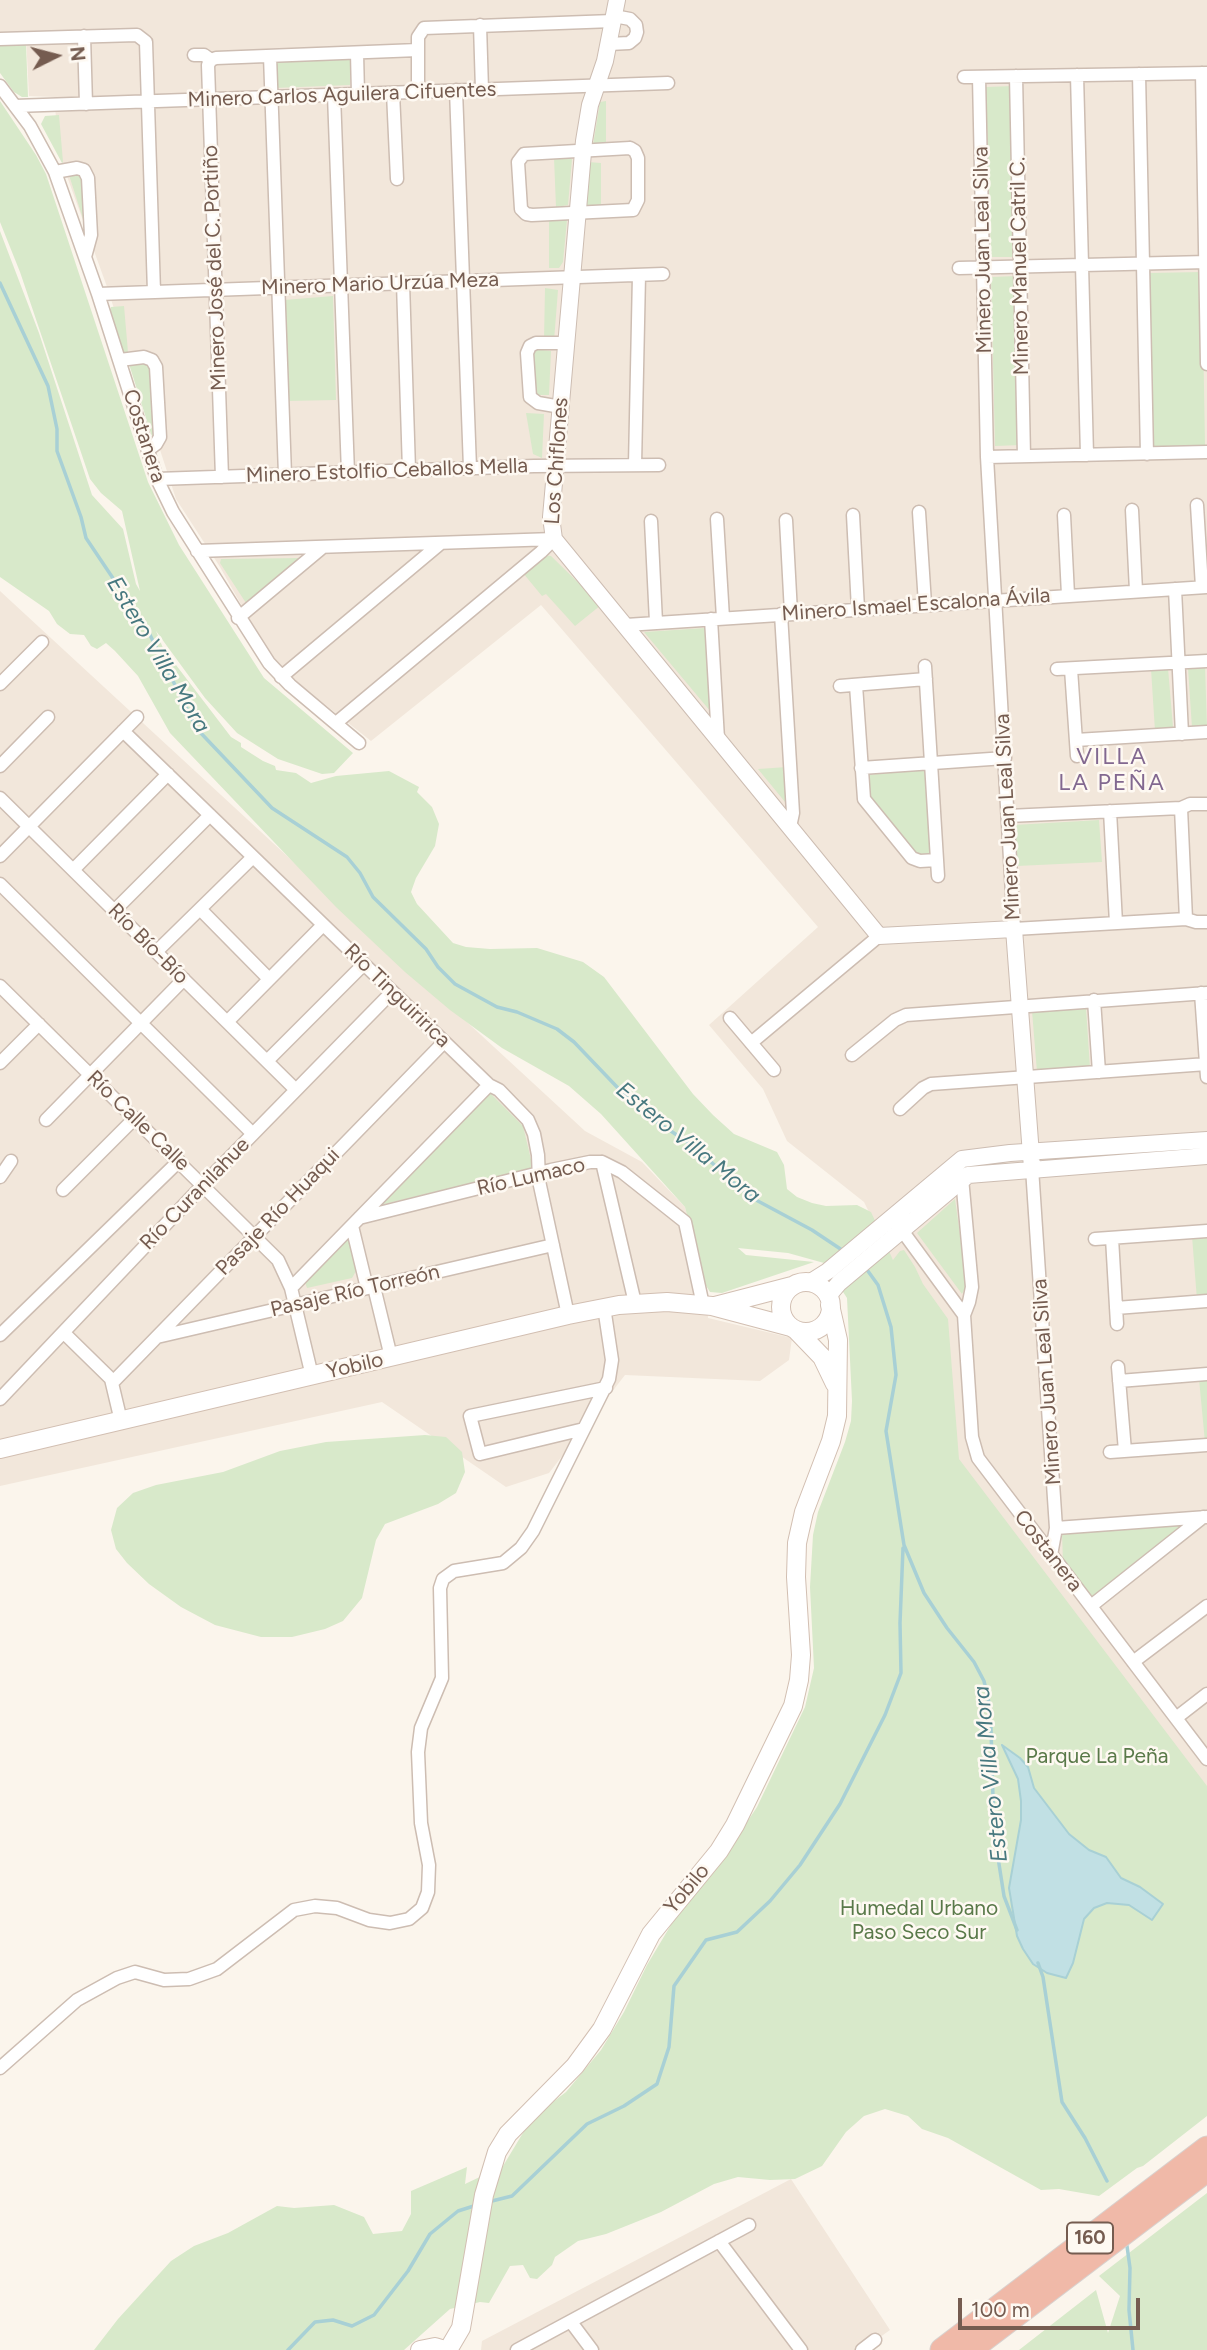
<!DOCTYPE html>
<html>
<head>
<meta charset="utf-8">
<style>
	body { margin:0 }
	#map { position:relative; width:1207px; height:2350px; overflow:hidden; background:#fbf5ec; font-family:Figtree,sans-serif }
	canvas { display:block }
	.north { position:absolute; left:21px; top:21px; width:70px; height:70px; -webkit-text-stroke:5px #fef9f2; paint-order:stroke; rotate:84deg; font-size:19px; font-weight:700; line-height:28px; text-align:center; color:#755c50 }
	.north::after { content:''; display:block; margin:auto; width:24px; height:32px; background:#755c50; clip-path:polygon(50% 0,100% 100%,50% 72%,0 100%) }
	.scale { position:absolute; left:958px; top:2298px; width:182px; height:32px; box-sizing:border-box; border:4px solid #755c50; border-top:0; padding-left:9px; font-size:21px; line-height:24px; white-space:nowrap; color:#755c50; -webkit-text-stroke:5px #fef9f2; paint-order:stroke }
</style>
</head>
<body>
<div id="map">
<canvas width="1207" height="2350"></canvas>
<div class="north">N</div>
<div class="scale">100 m</div>
</div>
<script>
const g = document.querySelector('canvas').getContext('2d');
g.lineJoin = 'round';
function fill(path, color) { g.fillStyle = color; g.fill(path, 'evenodd'); }
const shape = rows => new Path2D(rows.map(r => 'M' + r).join(''));
function trace(path, color, width, dash) { g.strokeStyle = color; g.lineWidth = width; g.lineCap = dash ? 'butt' : 'round'; g.setLineDash(dash || []); g.stroke(path); }
function label(font, color, halo, rows, align = 'center') {
  g.font = font + ' Figtree,sans-serif'; g.lineWidth = 5; g.setLineDash([]); g.textBaseline = 'middle'; g.strokeStyle = halo; g.fillStyle = color; for (const [text, x, y, turn = 0] of rows) {
    g.save(); g.translate(x, y); g.rotate((+turn || 0) * Math.PI / 180); g.textAlign = isNaN(turn) ? turn : align; if (halo) g.strokeText(text, 0, 0); g.fillText(text, 0, 0); g.restore();
  }
}
const residential = shape([
	[0,0,1207,0,1207,1904,1069,1834,899,1273,864,1202,787,1141,763,1089,709,1025,818,927,541,605,371,741,275,665,220,567,176,499,106,284,60,157,54,97,29,96,26,36,0,38],
	[0,591,585,1131,642,1162,685,1207,707,1288,708,1318,792,1338,789,1360,760,1381,625,1375,549,1473,506,1487,382,1402,0,1486],
	[791,2179,890,2330,862,2350,481,2350,482,2341]
]);
const green = shape([
	[26,43,28,97,22,97,14,92,0,73,0,44],
	[350,57,350,85,274,88,273,61],
	[1013,86,1017,257,991,257,986,87],
	[0,101,36,155,46,174,148,482,179,545,264,678,353,753,334,773,322,774,278,759,237,733,205,698,156,631,163,648,231,737,241,743,241,747,263,761,275,766,276,770,296,773,311,783,336,776,389,771,419,787,417,792,432,807,439,824,435,846,416,878,411,892,417,904,453,943,466,947,490,949,537,948,583,962,604,977,693,1094,713,1115,734,1134,777,1152,784,1165,787,1189,797,1197,812,1203,826,1206,857,1205,871,1212,893,1260,900,1251,904,1250,915,1267,923,1284,948,1319,959,1459,1207,1786,1207,2116,1143,2166,1137,2168,1099,2196,1059,2189,1041,2190,948,2138,922,2129,908,2116,885,2109,864,2116,846,2132,822,2166,795,2179,770,2180,738,2177,714,2184,661,2212,606,2234,578,2241,555,2257,552,2265,537,2279,530,2278,523,2265,510,2266,489,2303,480,2302,450,2309,404,2350,94,2350,118,2319,171,2261,194,2246,228,2233,277,2206,294,2208,334,2205,364,2217,373,2234,402,2231,411,2214,411,2191,467,2167,465,2184,503,2166,532,2118,566,2092,601,2050,624,2012,647,1965,693,1888,725,1855,757,1807,805,1707,814,1668,810,1587,813,1535,818,1512,845,1442,851,1421,852,1401,847,1298,824,1263,788,1253,738,1248,746,1255,814,1262,722,1293,710,1292,705,1284,685,1207,601,1114,569,1086,502,1048,450,1010,405,972,336,907,170,733,138,676,115,651,106,643,97,649,91,646,84,635,70,634,57,624,49,611,0,577,0,231,39,333,92,495,123,529,136,584,140,591,122,511,101,493,90,479,20,272,0,222],
	[606,101,606,145,593,145,600,102],
	[59,115,63,162,62,163,41,124,45,116],
	[569,157,572,159,568,205,556,207,554,158],
	[588,162,601,163,601,207,583,207],
	[77,172,83,176,86,223,84,222,69,175],
	[549,217,566,218,567,220,563,262,559,268,549,268],
	[1202,272,1205,446,1153,447,1149,273],
	[1017,276,1021,445,995,446,991,277],
	[545,288,558,290,554,341,544,340],
	[333,296,336,400,287,401,284,300],
	[124,306,128,352,123,353,109,313,111,307],
	[533,349,551,351,549,395,536,395],
	[144,360,154,372,158,436,152,437,129,364],
	[526,413,544,414,542,458,533,454],
	[544,555,551,556,601,605,575,626,546,594,542,596,523,573],
	[301,558,246,603,220,563,221,559],
	[705,628,711,712,644,632],
	[1205,665,1207,729,1192,728,1188,668],
	[1168,668,1173,727,1170,730,1155,731,1151,669],
	[787,767,790,808,758,769],
	[923,769,928,770,933,851,929,857,917,857,869,800,869,775],
	[1099,820,1102,862,1017,866,1014,825],
	[1086,1008,1090,1068,1037,1072,1032,1011],
	[489,1092,523,1126,533,1168,380,1205],
	[955,1199,967,1284,962,1294,917,1233],
	[1207,1235,1207,1299,1197,1300,1192,1236],
	[349,1240,356,1271,352,1278,307,1288,304,1279,340,1241],
	[1207,1378,1207,1442,1205,1442,1199,1379],
	[425,1435,446,1437,462,1452,465,1472,456,1493,438,1504,385,1524,376,1540,362,1598,343,1621,325,1629,292,1637,261,1637,215,1625,181,1607,149,1584,127,1563,116,1549,111,1530,117,1508,133,1493,156,1485,223,1472,280,1451,326,1442],
	[1186,1523,1092,1598,1063,1563,1062,1533],
	[1207,2193,1207,2350,1019,2350,1096,2290,1108,2333,1120,2296,1099,2276]
]);
const water = shape([
	[1002,1745,1020,1758,1028,1767,1034,1788,1069,1834,1089,1850,1106,1857,1121,1878,1140,1887,1163,1904,1152,1920,1129,1905,1107,1903,1094,1908,1084,1919,1073,1963,1066,1978,1047,1973,1033,1964,1023,1949,1017,1936,1009,1888,1021,1820,1021,1801,1018,1779,1002,1745]
]);
const stream = shape([
	[0,283,48,386,57,429,57,451,81,517,86,538,147,629,197,729,272,808,347,857,360,873,373,897,426,949,438,967,455,984,497,1007,517,1012,557,1029,574,1042,639,1110,695,1147,737,1186,756,1200,812,1230,845,1252],
	[865,1267,878,1285,891,1327,896,1375,886,1431,904,1545,924,1593,947,1628,974,1662,984,1681,989,1703,991,1729,994,1832,1004,1896,1017,1930],
	[1038,1963,1043,1977,1062,2102,1085,2138,1107,2181],
	[488,2202,512,2196,587,2124,624,2106,657,2084,669,2047,674,1986,706,1940,737,1932,770,1901,800,1865,840,1804,885,1715,901,1673,900,1623,903,1548],
	[1127,2246,1130,2268,1129,2310,1133,2350],
	[288,2350,315,2322,333,2320,352,2326,374,2315,408,2271,430,2234,458,2211,477,2205]
]);
const minor = shape([
	[480,25,482,90],
	[84,36,86,104],
	[0,39,137,35,146,42,154,292],
	[609,44,629,43,635,38,637,32,636,25,630,19,614,16],
	[357,53,358,94],
	[194,55,204,55,211,60,216,58,418,50],
	[270,56,285,475],
	[211,60,208,65,222,477],
	[1202,73,1207,364],
	[1139,74,1147,454],
	[1077,75,1087,455],
	[1016,76,1024,456],
	[964,77,1207,73],
	[979,77,987,457,1014,929,1186,919,1196,922,1207,922],
	[0,86,30,126,55,172,98,294,157,479,173,512,269,663,290,685,359,743],
	[456,90,470,468],
	[418,92,418,37,424,28,613,21],
	[393,93,397,179],
	[334,95,348,473],
	[15,106,668,83],
	[630,148,635,151,638,158,638,200,633,210,532,215,526,214,521,209,518,162,524,154,630,148],
	[55,172,77,168,84,170,88,178,91,235,85,257],
	[959,268,1207,262],
	[403,283,409,470],
	[98,294,663,274],
	[120,360,144,357,152,360,156,367,160,437,156,444,148,450],
	[561,407,538,403,530,397,527,353,530,346,536,343,566,343],
	[987,457,1207,452],
	[635,465,639,275],
	[157,479,534,466,659,465],
	[1197,505,1202,587],
	[1132,510,1136,591],
	[919,512,925,604],
	[853,515,858,609],
	[1064,515,1068,595],
	[717,519,723,618],
	[786,520,791,613],
	[651,521,656,622],
	[197,551,554,539],
	[1175,589,1182,734],
	[781,614,793,813,790,827],
	[238,618,323,547],
	[711,619,718,739],
	[626,625,1207,587],
	[925,666,938,876],
	[1057,669,1207,661],
	[1071,669,1077,756],
	[281,677,441,543],
	[0,684,42,642],
	[856,685,864,799,912,858,920,861,937,860],
	[840,686,926,679],
	[336,723,541,552,554,539],
	[123,731,489,1085,499,1090,528,1120,534,1134,538,1155,539,1181,568,1315],
	[1076,740,1207,732],
	[0,766,48,717],
	[861,768,1005,758],
	[0,798,296,1090],
	[1181,808,1186,919],
	[1110,811,1116,923],
	[1008,816,1181,808,1190,804,1207,804],
	[0,856,137,717],
	[73,870,168,774],
	[0,884,253,1134],
	[200,909,269,979],
	[114,911,210,815],
	[156,952,253,857],
	[0,986,278,1260,291,1288,312,1376],
	[1201,993,1207,1077],
	[1094,1000,1099,1072],
	[730,1018,774,1070],
	[227,1022,323,925],
	[751,1043,879,936],
	[852,1055,895,1020,906,1015,1207,993],
	[267,1061,364,964],
	[0,1063,39,1024],
	[900,1109,923,1088,931,1084,1207,1064],
	[46,1120,184,979],
	[602,1162,635,1303],
	[1032,1168,1056,1528,1051,1555],
	[0,1177,11,1161],
	[962,1178,972,1287,969,1302,964,1315],
	[63,1190,135,1118],
	[359,1218,551,1170,590,1162,602,1162,622,1172,685,1222,703,1305],
	[898,1225,964,1315,972,1437,978,1458,1207,1759],
	[352,1226,367,1288],
	[1112,1238,1117,1324],
	[1095,1239,1207,1231],
	[374,1287,391,1357],
	[291,1288,489,1085],
	[1116,1308,1207,1301],
	[64,1333,111,1379,121,1421],
	[0,1335,179,1161],
	[157,1337,553,1245],
	[1118,1367,1125,1451],
	[1119,1381,1207,1374],
	[112,1383,444,1042],
	[0,1399,203,1185,392,992],
	[584,1429,480,1454,470,1416,606,1388],
	[1110,1452,1207,1445],
	[1056,1528,1207,1517],
	[1091,1606,1203,1517],
	[1133,1662,1207,1606],
	[1176,1718,1207,1694],
	[0,2068,77,2000,117,1978,135,1972,164,1980,189,1979,217,1969,294,1910,315,1906,337,1908,369,1920,390,1923,409,1919,422,1908,428,1892,429,1865,421,1823,418,1752,421,1728,442,1678,440,1588,443,1579,454,1571,503,1563,521,1548,533,1531,609,1379,612,1360,604,1307],
	[719,2241,801,2350],
	[571,2322,592,2350],
	[517,2350,749,2225],
	[862,2350,875,2340]
]);
const tertiary = shape([
	[617,0,605,61,590,105,584,141,551,517,554,539,879,936,1014,929,1032,1168],
	[809,1283,828,1271,962,1159,1010,1153,1207,1140],
	[828,1296,839,1283,968,1175,1207,1156]
]);
const secondary = shape([
	'781 1307a25 25 0 1 1 50 0a25 25 0 1 1-50 0Z',
	[715,1306,792,1286],
	[796,1330,822,1357,835,1384],
	[0,1449,568,1315,619,1305,667,1302,712,1306,791,1327],
	[420,2350,435,2347,445,2350],
	[448,2350,461,2328,484,2195,497,2152,508,2134,575,2066,602,2029,651,1934,719,1851,735,1825,793,1706,799,1680,801,1655,796,1577,797,1543,804,1512,831,1441,837,1416,838,1340,830,1305]
]);
const motorway = shape([
	[942,2350,1207,2148],
	[970,2350,1207,2170]
]);
const shields = [
	[1090,2238,46]
];
const shieldNames = [
	["160",1090,2238]
];
const streetNames = [
	["Minero Carlos Aguilera Cifuentes",342,95,-2],
	["Minero Juan Leal Silva",983,250,-91],
	["Minero Manuel Catril C.",1020,266,-91],
	["Minero José del C. Portiño",215,268,-92],
	["Minero Mario Urzúa Meza",380,284,-2],
	["Costanera",144,436,72],
	["Los Chiflones",557,461,-86],
	["Minero Estolfio Ceballos Mella",387,471,-2],
	["Minero Ismael Escalona Ávila",916,605,-4],
	["Minero Juan Leal Silva",1008,817,-93],
	["Río Bío-Bío",148,944,45],
	["Río Tinguiririca",397,996,44],
	["Río Calle Calle",138,1121,44],
	["Río Lumaco",531,1177,-13],
	["Río Curanilahue",195,1194,-46],
	["Pasaje Río Huaqui",278,1212,-46],
	["Pasaje Río Torreón",355,1291,-13],
	["Yobilo",355,1366,-13],
	["Minero Juan Leal Silva",1047,1382,-94],
	["Costanera",1048,1551,52],
	["Yobilo",687,1889,-50]
];
const parkNames = [
	["Parque La Peña",1097,1757],
	["Humedal Urbano",919,1909],
	["Paso Seco Sur",919,1933]
];
const waterNames = [
	["Estero Villa Mora",158,655,59],
	["Estero Villa Mora",688,1143,39],
	["Estero Villa Mora",991,1774,-96]
];
const neighbourhoodNames = [
	["VILLA",1112,757],
	["LA PEÑA",1112,783]
];
fill(residential, '#f2e7db');
fill(green, '#d8e9ca');
fill(water, '#c1e0e4');
trace(water, '#a8d0d5', 2);
trace(stream, '#a8d0d5', 3.5);
trace(minor, '#cdbdb2', 15);
trace(tertiary, '#cdbdb2', 18);
trace(secondary, '#d2bfb2', 20);
trace(motorway, '#d8d1ce', 25);
trace(minor, '#fff', 12);
trace(tertiary, '#fff', 16);
trace(secondary, '#fff', 18);
trace(motorway, '#f0b9a8', 23);
for (const [x, y, w] of shields) { const box = new Path2D(); box.roundRect(x - w / 2, y - 15.5, w, 31, 5); g.fillStyle = '#fef9f2'; g.fill(box); trace(box, '#755c50', 2); }
label('bold 19px', '#755c50', null, shieldNames);
label('21px', '#755c50', '#fef9f2', streetNames);
label('21px', '#597949', '#fef9f2', parkNames);
label('italic 23px', '#47787f', '#fef9f2', waterNames);
g.letterSpacing = '2px';
label('23px', '#826890', '#fef9f2', neighbourhoodNames);
g.letterSpacing = '0px';
</script>
</body>
</html>
